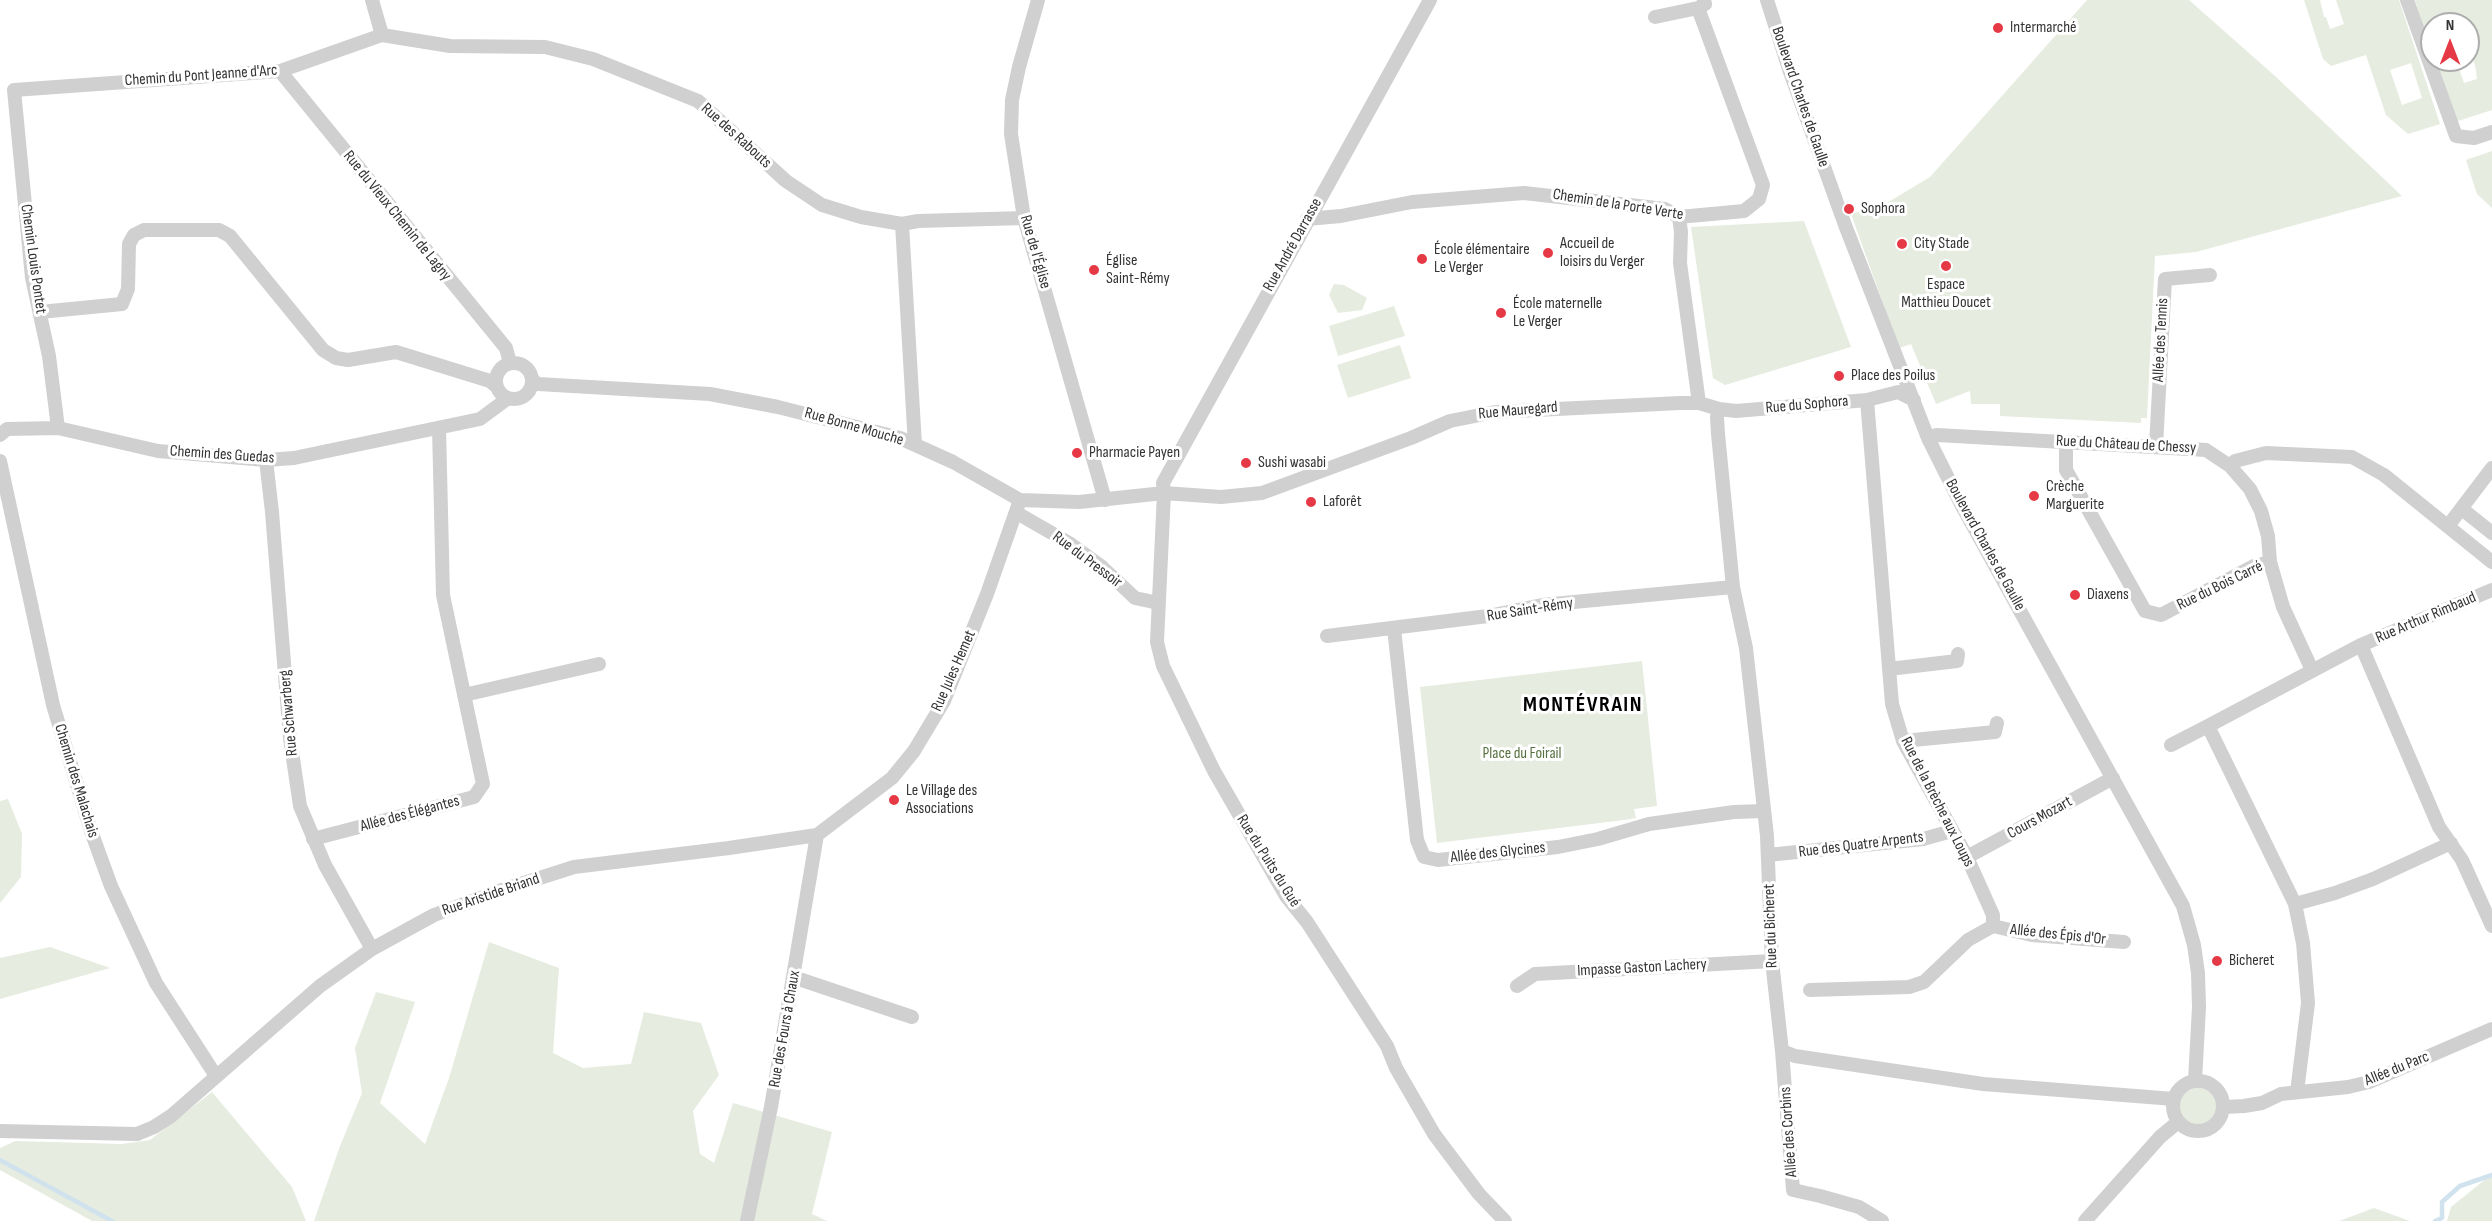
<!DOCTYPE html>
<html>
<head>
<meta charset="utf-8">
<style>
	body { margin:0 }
	#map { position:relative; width:2492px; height:1221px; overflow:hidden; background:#fff; font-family:"Sofia Sans Condensed",sans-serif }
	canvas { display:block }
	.north { position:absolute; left:2420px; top:12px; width:60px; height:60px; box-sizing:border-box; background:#fff; border:2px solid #adadad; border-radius:50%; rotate:0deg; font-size:16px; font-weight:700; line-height:24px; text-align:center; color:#333 }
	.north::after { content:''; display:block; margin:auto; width:21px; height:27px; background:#e63946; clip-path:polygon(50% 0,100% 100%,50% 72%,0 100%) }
</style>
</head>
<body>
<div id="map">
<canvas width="2492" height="1221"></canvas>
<div class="north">N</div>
</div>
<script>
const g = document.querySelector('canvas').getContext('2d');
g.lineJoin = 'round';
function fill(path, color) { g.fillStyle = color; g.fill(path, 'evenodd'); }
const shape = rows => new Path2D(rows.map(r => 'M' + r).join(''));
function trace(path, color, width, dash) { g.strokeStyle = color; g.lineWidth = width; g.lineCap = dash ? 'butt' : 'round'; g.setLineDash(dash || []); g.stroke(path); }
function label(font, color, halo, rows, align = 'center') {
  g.font = font + ' "Sofia Sans Condensed",sans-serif'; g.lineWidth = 6; g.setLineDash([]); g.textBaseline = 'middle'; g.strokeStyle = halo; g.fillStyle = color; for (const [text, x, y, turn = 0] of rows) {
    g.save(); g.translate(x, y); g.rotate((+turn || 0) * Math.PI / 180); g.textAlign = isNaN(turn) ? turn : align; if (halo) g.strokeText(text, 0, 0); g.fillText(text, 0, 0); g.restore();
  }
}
const green = shape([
	[2087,0,2189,0,2275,76,2402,196,2196,252,2155,256,2147,418,2141,418,2141,423,2000,416,2000,404,1971,404,1970,391,1936,404,1911,344,1899,348,1851,214,1885,204,1930,177],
	[2304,0,2320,0,2324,17,2326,17,2330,29,2344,24,2336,0,2399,0,2440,124,2408,134,2386,115,2366,55,2331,66,2323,59],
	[2411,63,2422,98,2402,105,2390,70],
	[2415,0,2492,0,2492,110,2455,122,2435,60,2456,60,2464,83,2477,79,2475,65,2468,49,2468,24,2432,24,2432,42,2429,43],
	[2492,151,2492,208,2477,194,2466,160],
	[1804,221,1851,347,1725,385,1713,378,1691,227],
	[1334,284,1344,285,1367,298,1362,310,1338,313,1329,295],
	[1394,306,1405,336,1338,356,1329,326],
	[1400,345,1411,378,1348,398,1337,365],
	[1642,661,1657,806,1634,809,1636,818,1624,820,1437,843,1420,687],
	[8,799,22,834,21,877,0,903,0,801],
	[489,942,559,968,553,1053,583,1068,631,1064,644,1012,701,1023,719,1075,693,1111,700,1154,714,1163,733,1103,832,1132,812,1214,827,1221,314,1221,340,1146,362,1093,355,1048,376,992,415,1002,380,1103,425,1144,449,1078],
	[50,947,110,968,0,999,0,958],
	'2179 1107a19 19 0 1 1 38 0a19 19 0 1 1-38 0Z',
	[212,1092,292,1187,306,1221,92,1221,0,1170,0,1148,15,1141,122,1144,150,1140],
	[2492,1174,2492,1221,2447,1221,2451,1207],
	[2374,1208,2410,1221,2339,1221]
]);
const stream = shape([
	[0,1160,112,1221],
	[2435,1221,2442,1218,2442,1202,2460,1186,2492,1175]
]);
const minor = shape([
	[372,0,382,35],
	[1038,0,1019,67,1012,100,1011,134,1024,218,1105,500],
	[1430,0,1163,483,1164,493,1157,642,1163,666,1214,771,1286,896,1307,922,1387,1046,1396,1068,1434,1134,1479,1194,1505,1221],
	[1767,0,1790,72,1845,225,1928,438,1961,504,2183,906,2194,945,2198,973,2199,1007,2195,1081],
	[2407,0,2456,136,2474,138,2492,132],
	[1655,17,1698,8],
	[280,71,506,348,510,363],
	[1679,217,1681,232,1680,263,1699,403],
	[1307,219,1341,216,1412,202,1524,193,1665,209,1679,217,1744,211,1759,199,1763,185,1698,8,1705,4,1704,0],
	[902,224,915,445],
	[40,312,122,304,128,289,129,244,134,235,144,230,219,230,230,236,323,350,336,358,348,360,396,352,490,381,496,386],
	'496 381a18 18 0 1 1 36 0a18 18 0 1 1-36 0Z',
	[532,380,538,384,710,394,778,407,900,438,953,462,1020,500,1079,502,1164,493,1221,497,1262,493,1411,438,1450,421,1495,412,1680,403,1699,403,1719,409,1736,411,1867,400,1898,392,1914,400],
	[1719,409,1717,417,1718,434,1733,587,1746,648,1767,836,1772,961,1782,1051,1795,1056,1983,1084,2174,1099],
	[58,428,49,356,32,278,14,90,280,71,382,35,450,46,545,47,593,59,698,101,786,181,822,205,861,217,902,224,918,221,1024,218],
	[0,435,7,429,58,428,158,451,266,460,294,458,480,419,507,399],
	[1928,438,1937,435,2206,450,2230,466,2250,489,2261,511,2268,536,2270,562,2283,607,2312,670],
	[2066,442,2066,470,2145,611,2161,615,2254,566,2270,562],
	[2156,446,2165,279,2210,275],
	[266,460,272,512,290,738,300,806,325,865,372,949],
	[0,461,53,705,91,831,111,886,156,983,216,1076],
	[2230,466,2235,461,2266,453,2352,457,2384,475,2492,562],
	[2462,509,2492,533],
	[1017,513,1069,543,1102,567,1135,598,1158,603],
	[2448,526,2492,468],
	[1394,628,1417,840,1424,857,1438,860,1558,847,1598,839,1649,824,1734,812,1764,811],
	[1327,636,1488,616,1542,605,1733,587],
	[2361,645,2439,827,2462,860,2492,926],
	[1889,669,1957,661,1958,654],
	[464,695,599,664],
	[1903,741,1995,732,1997,723],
	[2171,745,2208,726],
	[313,839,474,797,483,784,443,595,439,428],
	[1768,855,1923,839,1952,831],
	[1967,857,2113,778],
	[2295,904,2335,893,2373,879,2451,843],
	[1993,926,2032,935,2124,942],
	[793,977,912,1017],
	[1517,986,1535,974,1772,961],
	[1810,990,1909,987,1924,982,1968,940,1993,926,1993,915,1967,857,1903,741,1892,704,1867,400],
	[1782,1051,1793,1190,1820,1196,1859,1207,1882,1221],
	'2173 1106a25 25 0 1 1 50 0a25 25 0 1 1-50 0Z',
	[2297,1092,2308,1003,2303,943,2295,904,2208,726,2361,645,2492,590],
	[2224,1107,2244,1106,2262,1103,2281,1094,2348,1087,2369,1082,2492,1029],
	[0,1131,137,1134,154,1127,171,1116,320,986,372,949,434,915,499,891,574,867,729,848,817,835,892,778,914,751,944,701,987,594,1020,500],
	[747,1221,771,1107,817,835],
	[2085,1221,2160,1137,2178,1122]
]);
const markers = [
	[1998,28,6,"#e63946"],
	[1849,209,6,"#e63946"],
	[1902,244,6,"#e63946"],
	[1548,253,6,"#e63946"],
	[1422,259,6,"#e63946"],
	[1946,266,6,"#e63946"],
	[1094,270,6,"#e63946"],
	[1501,313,6,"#e63946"],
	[1839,376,6,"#e63946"],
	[1077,453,6,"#e63946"],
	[1246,463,6,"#e63946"],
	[2034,496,6,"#e63946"],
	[1311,502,6,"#e63946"],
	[2075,595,6,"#e63946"],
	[894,800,6,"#e63946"],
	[2217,961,6,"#e63946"]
];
const poiNames = [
	["Intermarché",2010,28],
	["Sophora",1861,209],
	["Accueil de",1560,244],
	["loisirs du Verger",1560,262],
	["City Stade",1914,244],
	["École élémentaire",1434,250],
	["Le Verger",1434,268],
	["Église",1106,261],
	["Saint-Rémy",1106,279],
	["Espace",1946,285,"center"],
	["Matthieu Doucet",1946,303,"center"],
	["École maternelle",1513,304],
	["Le Verger",1513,322],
	["Place des Poilus",1851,376],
	["Pharmacie Payen",1089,453],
	["Sushi wasabi",1258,463],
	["Crèche",2046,487],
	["Marguerite",2046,505],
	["Laforêt",1323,502],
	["Diaxens",2087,595],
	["Le Village des",906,791],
	["Associations",906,809],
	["Bicheret",2229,961]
];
const streetNames = [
	["Chemin du Pont Jeanne d'Arc",201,76,-4],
	["Boulevard Charles de Gaulle",1800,97,71],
	["Rue des Rabouts",736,136,42],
	["Chemin de la Porte Verte",1618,205,9],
	["Rue du Vieux Chemin de Lagny",397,216,51],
	["Rue André Darrasse",1293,245,-61],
	["Rue de l'Église",1035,252,74],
	["Chemin Louis Pontet",33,259,82],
	["Allée des Tennis",2161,340,-87],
	["Rue du Sophora",1807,405,-5],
	["Rue Mauregard",1518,411,-5],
	["Rue Bonne Mouche",854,427,16],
	["Rue du Château de Chessy",2126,445,3],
	["Chemin des Guedas",222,455,4],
	["Boulevard Charles de Gaulle",1985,545,61],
	["Rue du Pressoir",1087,560,37],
	["Rue du Bois Carré",2220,586,-26],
	["Rue Saint-Rémy",1530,610,-9],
	["Rue Arthur Rimbaud",2426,618,-23],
	["Rue Jules Hemet",954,671,-66],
	["Rue Schwarberg",289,713,-95],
	["Chemin des Malachais",76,781,73],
	["Rue de la Brèche aux Loups",1937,802,63],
	["Allée des Élégantes",410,814,-15],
	["Cours Mozart",2040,818,-29],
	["Rue des Quatre Arpents",1861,845,-7],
	["Allée des Glycines",1498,853,-6],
	["Rue du Puits du Gué",1268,861,58],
	["Rue Aristide Briand",491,895,-19],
	["Rue du Bicheret",1771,926,-92],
	["Allée des Épis d'Or",2058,935,6],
	["Impasse Gaston Lachery",1642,968,-3],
	["Rue des Fours à Chaux",785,1029,-80],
	["Allée du Parc",2397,1069,-22],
	["Allée des Corbins",1789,1132,-94]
];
const parkNames = [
	["Place du Foirail",1522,754]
];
const districtNames = [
	["MONTÉVRAIN",1583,705]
];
fill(green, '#e6ecdf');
trace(stream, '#cfe2ee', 4.5);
trace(minor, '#d0d0d0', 14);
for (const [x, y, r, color] of markers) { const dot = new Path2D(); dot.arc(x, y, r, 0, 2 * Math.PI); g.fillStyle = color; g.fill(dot); trace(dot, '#fff', 2); }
label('16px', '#333', '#fff', poiNames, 'left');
label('16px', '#333', '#fff', streetNames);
label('16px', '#56703f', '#fff', parkNames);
g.letterSpacing = '1.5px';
label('bold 22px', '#000', '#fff', districtNames);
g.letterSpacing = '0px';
</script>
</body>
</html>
